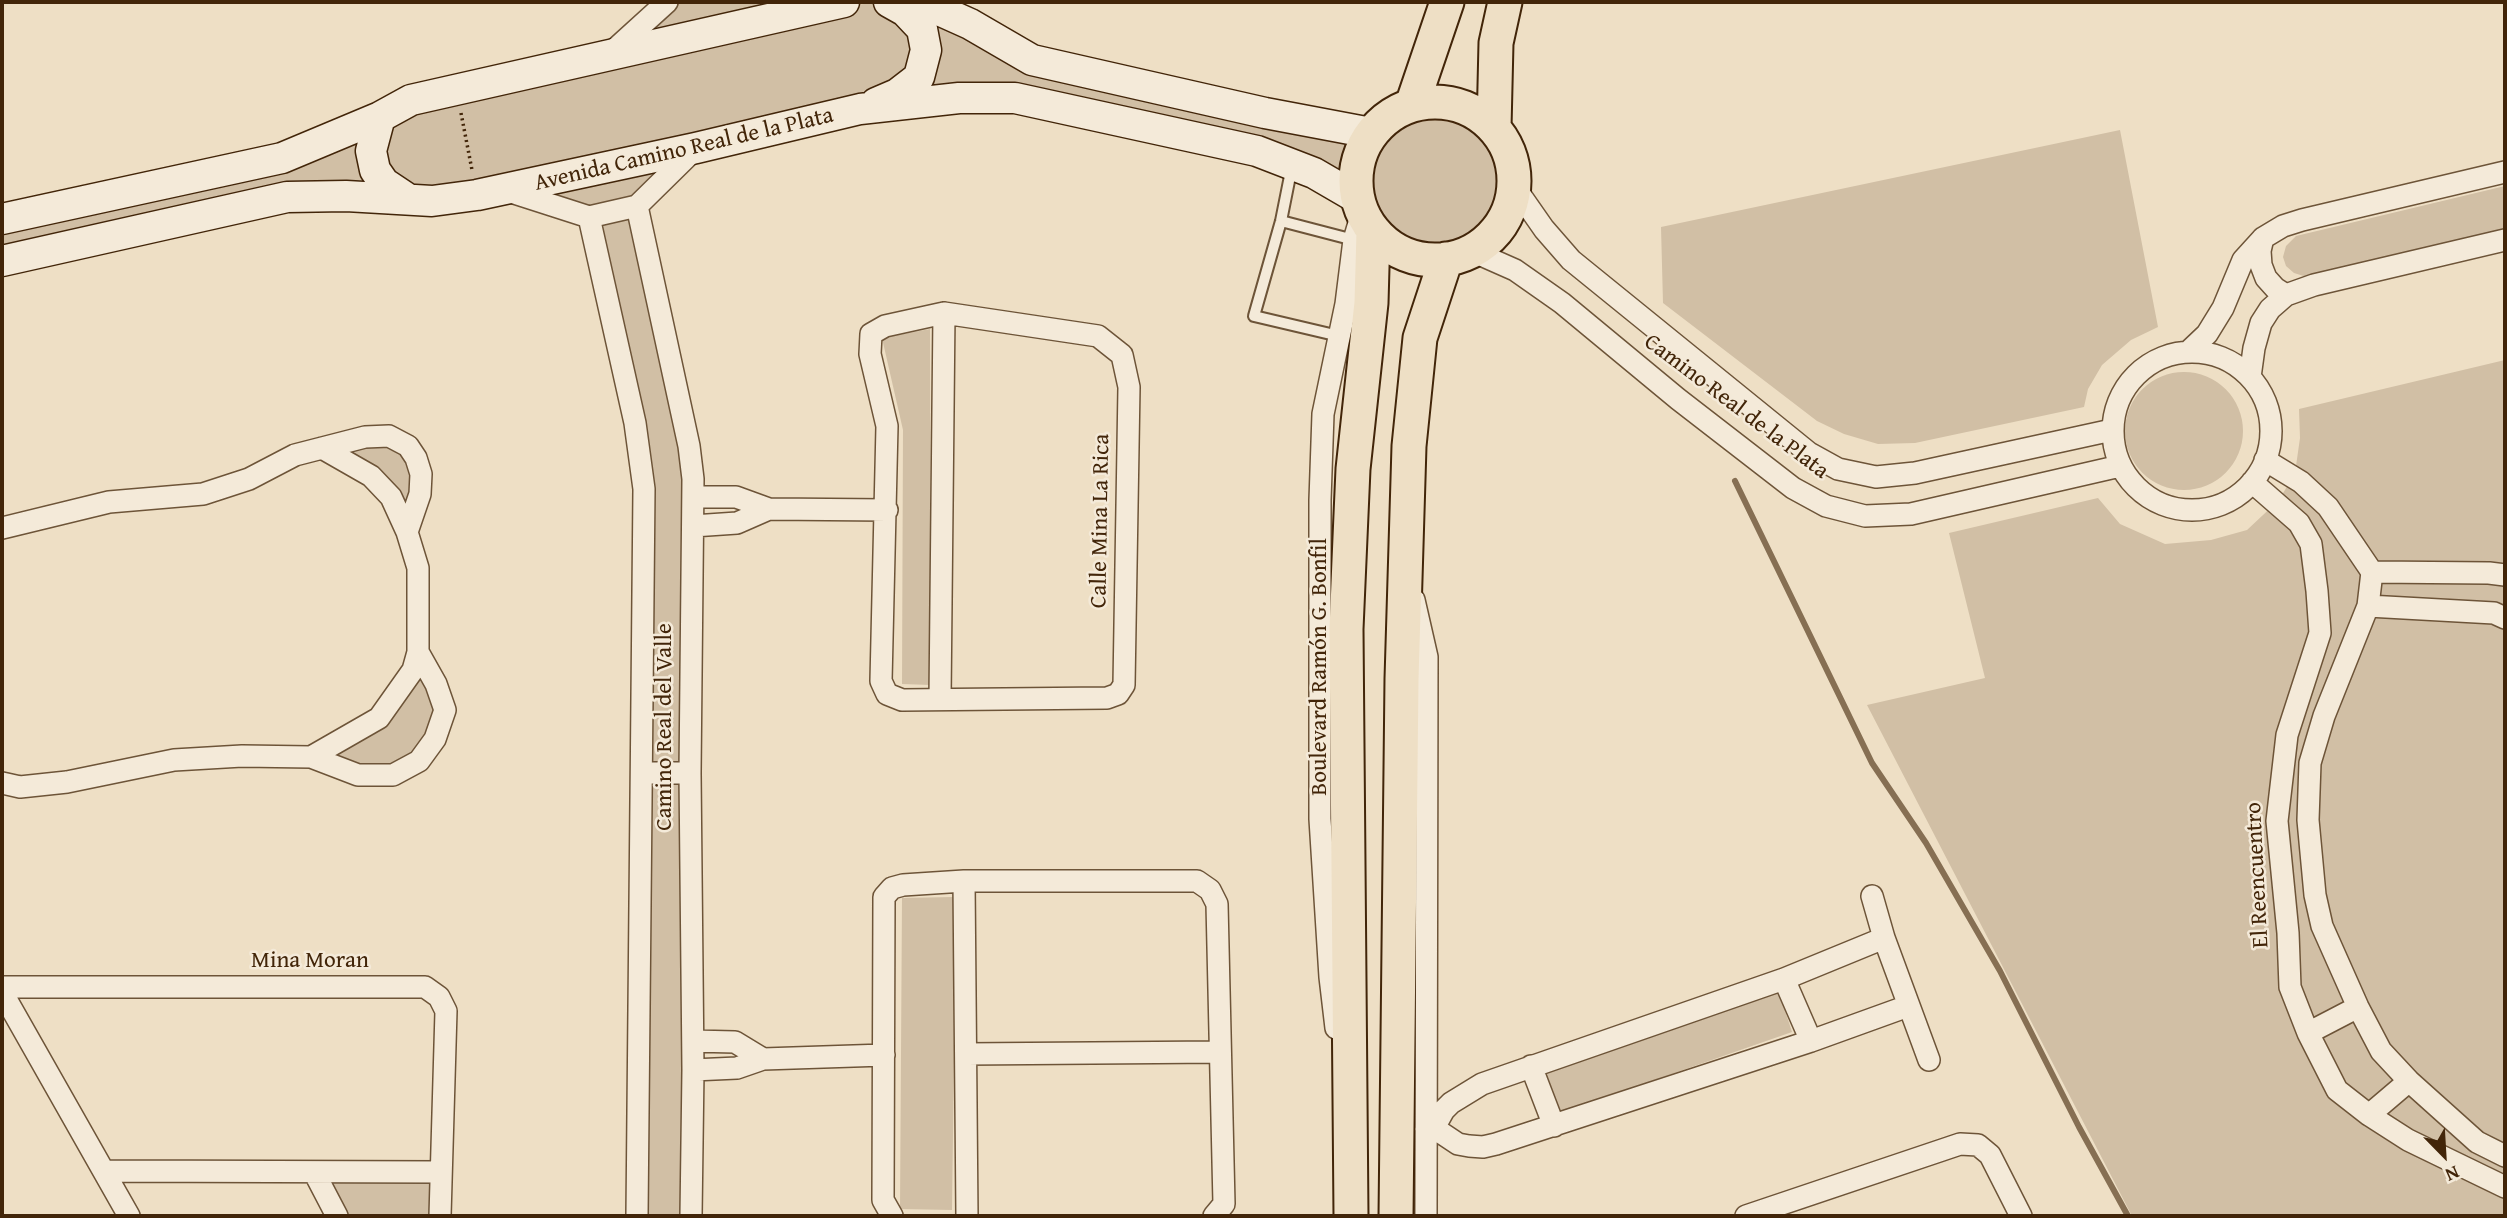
<!DOCTYPE html>
<html>
<head>
<meta charset="utf-8">
<style>
	body { margin:0 }
	#map { position:relative; width:2507px; height:1218px; overflow:hidden; background:#eedfc5; font-family:"Gentium Book Plus",serif }
	canvas { display:block }
	.frame { position:absolute; inset:0; border:4px solid #422509; pointer-events:none }
	.north { position:absolute; left:2409px; top:1120px; width:70px; height:70px; -webkit-text-stroke:5px #f4ead9; paint-order:stroke; rotate:156deg; font-size:19px; font-weight:700; line-height:28px; text-align:center; color:#422509 }
	.north::after { content:''; display:block; margin:auto; width:24px; height:32px; background:#422509; clip-path:polygon(50% 0,100% 100%,50% 72%,0 100%) }
</style>
</head>
<body>
<div id="map">
<canvas width="2507" height="1218"></canvas>
<div class="frame"></div>
<div class="north">N</div>
</div>
<script>
const g = document.querySelector('canvas').getContext('2d');
g.lineJoin = 'round';
function fill(path, color) { g.fillStyle = color; g.fill(path, 'evenodd'); }
const shape = rows => new Path2D(rows.map(r => 'M' + r).join(''));
function trace(path, color, width, dash) { g.strokeStyle = color; g.lineWidth = width; g.lineCap = dash ? 'butt' : 'round'; g.setLineDash(dash || []); g.stroke(path); }
function label(font, color, halo, rows, align = 'center') {
  g.font = font + ' "Gentium Book Plus",serif'; g.lineWidth = 5; g.setLineDash([]); g.textBaseline = 'middle'; g.strokeStyle = halo; g.fillStyle = color; for (const [text, x, y, turn = 0] of rows) {
    g.save(); g.translate(x, y); g.rotate((+turn || 0) * Math.PI / 180); g.textAlign = isNaN(turn) ? turn : align; if (halo) g.strokeText(text, 0, 0); g.fillText(text, 0, 0); g.restore();
  }
}
const green = shape([
	[667,2,826,2,855,5,881,2,1032,60,1371,133,1390,116,1412,105,1438,102,1462,106,1485,119,1502,138,1512,161,1514,186,1508,212,1493,235,1472,251,1446,259,1419,259,1394,249,1384,242,1314,173,1015,98,696,148,637,206,689,446,691,1216,637,1216,644,489,589,217,504,190,346,196,2,261,2,219,329,140,609,55],
	[2120,130,2158,327,2131,340,2102,365,2088,389,2084,407,1915,443,1878,444,1844,434,1817,421,1663,303,1661,227],
	[2505,186,2505,230,2307,277,2294,273,2286,266,2283,257,2286,246,2296,236],
	[930,329,931,685,902,684,903,430,882,338],
	[2505,360,2505,1216,2132,1216,1867,705,1985,678,1949,533,2098,498,2120,524,2165,544,2211,540,2247,530,2279,500,2295,473,2300,438,2299,409],
	'2125 431a59 59 0 1 1 118 0a59 59 0 1 1-118 0Z',
	[365,437,416,458,407,532,391,497,322,448],
	[413,670,436,684,435,739,393,775,311,757,379,718],
	[953,897,954,1060,952,1210,900,1209,902,898],
	[1779,992,1792,1032,1554,1115,1540,1075],
	[314,1172,441,1172,440,1216,337,1216]
]);
const stream = shape([
	[1735,481,1872,763,1926,843,2000,971,2079,1127,2128,1216]
]);
const path = shape([
	[461,113,472,170]
]);
const service = shape([
	[1292,166,1281,221,1254,316,1339,336],
	[1281,221,1354,240]
]);
const minor = shape([
	[612,52,667,2],
	[1514,186,1544,229,1571,260,1809,453,1838,469,1876,477,1915,473,2112,430],
	[505,190,589,217,635,423,644,489,637,1216],
	[589,217,637,206],
	[2263,238,2260,251,2261,265,2266,278,2275,288,2286,295],
	[1472,251,1515,270,1562,303,1678,399,1793,488,1826,506,1865,516,1911,514,2120,466],
	[944,313,1098,336,1122,355,1129,387,1124,685,1118,694,1107,698,902,700,887,694,881,681,887,426,870,354,871,334,885,326,944,313],
	[2188,352,2207,334,2223,308,2243,260,2263,238,2283,226,2302,220,2505,172],
	'2113 431a79 79 0 1 1 158 0a79 79 0 1 1-158 0Z',
	[2250,377,2254,348,2261,323,2270,309,2286,295,2314,285,2505,240],
	[2265,460,2301,482,2328,507,2372,572,2368,606,2324,716,2310,763,2308,820,2315,895,2322,926,2358,1007,2381,1051,2409,1081,2477,1142,2505,1156],
	[2252,482,2299,523,2311,544,2317,591,2320,633,2287,735,2277,821,2288,933,2290,987,2308,1033,2337,1090,2369,1115,2408,1140,2505,1187],
	[769,509,887,510],
	[693,526,737,523,769,509,736,497,693,497],
	[2,528,109,502,203,494,249,479,295,455,365,437,389,436,408,446,416,458,421,474,420,494,407,532],
	[2372,572,2489,573,2505,575],
	[1414,600,1427,657,1426,1216],
	[2368,606,2494,613,2505,618],
	[940,699,944,313],
	[311,757,379,718,413,670,418,652,418,568,407,532,391,497,371,476,322,448],
	[643,773,690,773],
	[2,783,20,787,67,782,174,760,242,756,311,757,358,775,393,775,419,761,435,739,445,710,436,684,418,652],
	[964,881,967,1216],
	[1872,896,1884,938,1929,1060],
	[1784,979,1811,1041],
	[2,987,425,987,439,997,446,1011,440,1216],
	[2,992,129,1216],
	[1336,1028,1330,977,1320,819,1320,500,1323,414,1346,304,1354,240,1362,213],
	[2308,1033,2358,1007],
	[693,1041,735,1042,763,1059,737,1068,693,1070],
	[966,1054,1219,1052],
	[763,1059,884,1055],
	[1531,1066,1554,1126],
	[2369,1115,2409,1081],
	[1434,1128,1444,1110,1451,1103,1482,1084,1784,979,1884,938],
	[1426,1129,1434,1128,1458,1144,1469,1146,1483,1147,1496,1144,1811,1041,1908,1006],
	[105,1171,441,1172],
	[314,1172,337,1216],
	[691,1216,693,1070,690,773,693,479,689,446,637,206,696,148],
	[892,1216,883,1200,884,897,892,888,903,885,964,881,1197,881,1210,890,1217,904,1224,1204,1214,1216],
	[1746,1216,1960,1144,1978,1145,1990,1155,2021,1216]
]);
const secondary = shape([
	[921,2,970,24,1032,60,1265,113,1371,133],
	[876,103,897,94,919,77,926,50,922,29,905,11,889,2],
	[380,117,371,151,375,170,384,183,408,199],
	[2,219,282,158,380,117,411,100,844,2],
	[2,261,287,197,346,196,432,201,477,195,696,148,860,109,959,98,1015,98,1257,151,1314,173,1357,198]
]);
const primary = shape([
	'1356 181a79 79 0 1 1 158 0a79 79 0 1 1-158 0Z',
	[1412,105,1447,2],
	[1494,128,1496,43,1505,2],
	[1351,1216,1346,629,1353,469,1371,303,1373,232],
	[1396,1216,1402,679,1409,446,1420,338,1446,259]
]);
const streetNames = [
	["Avenida Camino Real de la Plata",684,150,-13],
	["Camino Real de la Plata",1736,407,37],
	["Calle Mina La Rica",1101,521,-89],
	["Boulevard Ramón G. Bonfil",1320,667,-90],
	["Camino Real del Valle",665,727,-90],
	["El Reencuentro",2258,875,-93],
	["Mina Moran",310,961]
];
fill(green, '#d1bfa5');
trace(stream, '#866f53', 6);
trace(service, '#6d5438', 14);
trace(minor, '#6d5438', 24);
trace(secondary, '#422509', 33);
trace(primary, '#422509', 37);
trace(path, '#422509', 3.5, [2, 3.5]);
trace(service, '#f4ead9', 10);
trace(minor, '#f4ead9', 21);
trace(secondary, '#f4ead9', 30);
trace(primary, '#eedfc5', 33);
label('23px', '#422509', '#f4ead9', streetNames);
</script>
</body>
</html>
